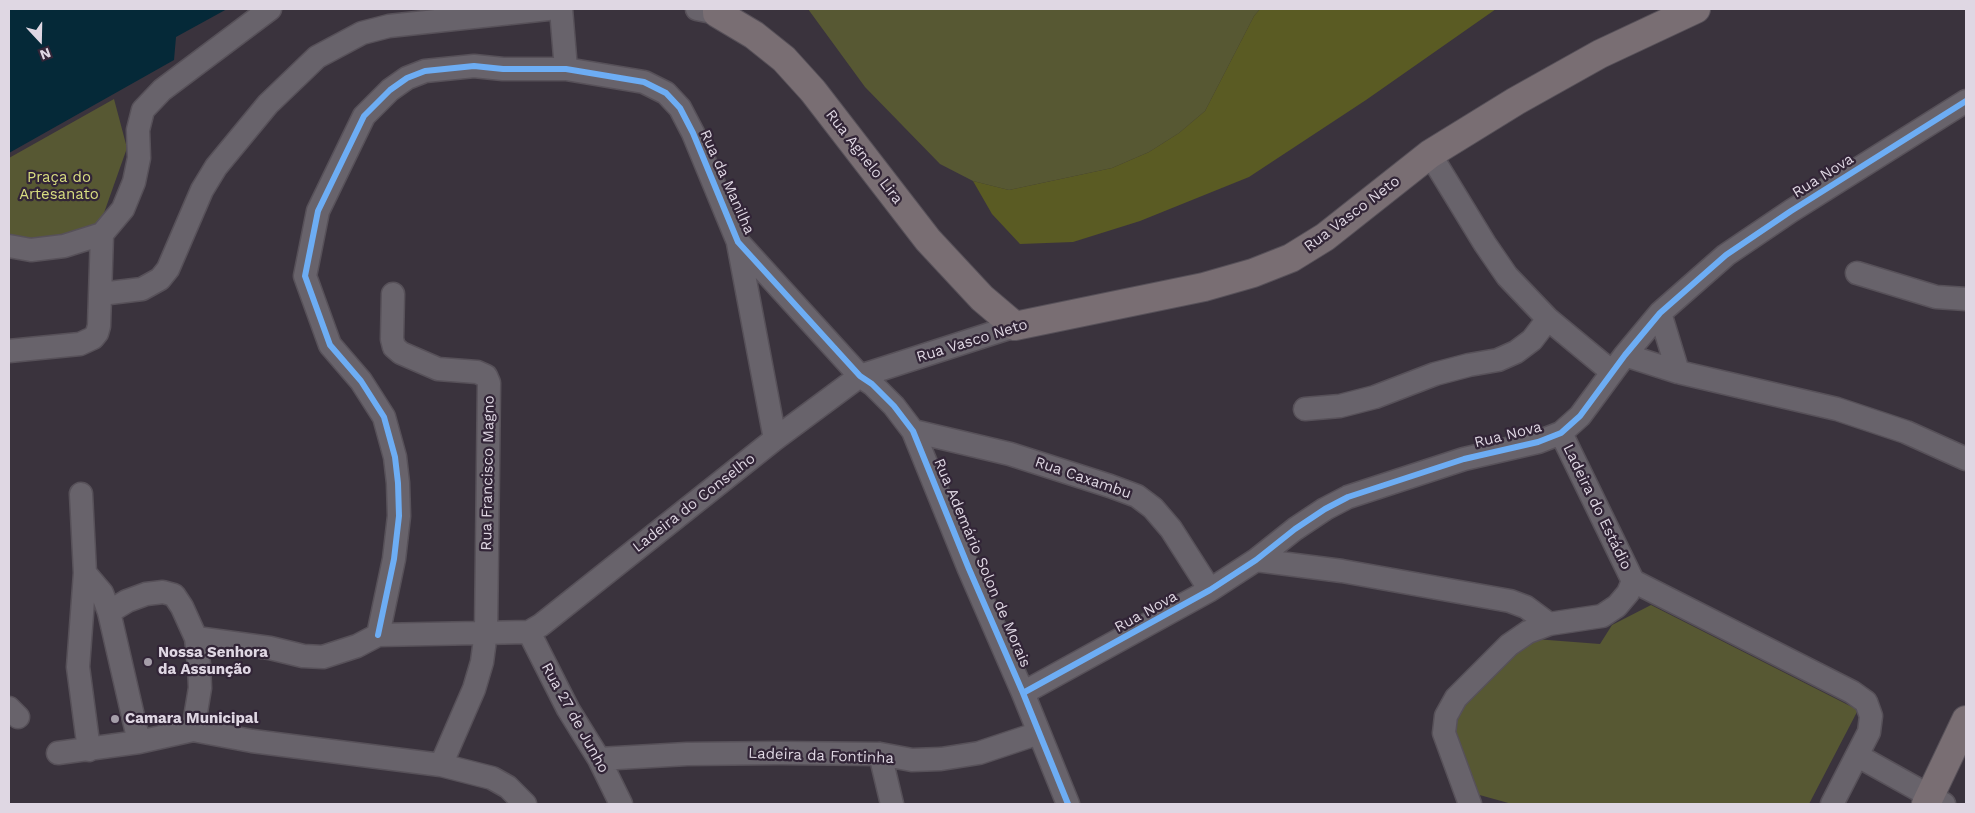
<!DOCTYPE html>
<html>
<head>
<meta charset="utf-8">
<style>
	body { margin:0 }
	#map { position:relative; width:1975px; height:813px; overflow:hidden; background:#3a333d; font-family:"Work Sans",sans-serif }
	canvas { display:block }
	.frame { position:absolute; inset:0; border:10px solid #dfd7e3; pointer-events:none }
	.north { position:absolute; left:15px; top:15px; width:50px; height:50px; -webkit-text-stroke:4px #322537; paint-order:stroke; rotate:159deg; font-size:14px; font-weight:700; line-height:20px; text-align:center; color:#dfd7e3 }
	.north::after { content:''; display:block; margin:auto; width:18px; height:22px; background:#dfd7e3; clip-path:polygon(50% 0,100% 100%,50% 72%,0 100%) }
</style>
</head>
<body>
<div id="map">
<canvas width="1975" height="813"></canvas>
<div class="frame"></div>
<div class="north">N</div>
</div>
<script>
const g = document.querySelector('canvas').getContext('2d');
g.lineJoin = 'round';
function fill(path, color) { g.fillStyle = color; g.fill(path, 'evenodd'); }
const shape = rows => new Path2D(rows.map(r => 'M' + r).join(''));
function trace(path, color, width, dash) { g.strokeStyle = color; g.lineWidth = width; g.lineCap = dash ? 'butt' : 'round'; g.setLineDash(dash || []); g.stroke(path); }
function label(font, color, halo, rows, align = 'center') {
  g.font = font + ' "Work Sans",sans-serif'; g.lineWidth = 4.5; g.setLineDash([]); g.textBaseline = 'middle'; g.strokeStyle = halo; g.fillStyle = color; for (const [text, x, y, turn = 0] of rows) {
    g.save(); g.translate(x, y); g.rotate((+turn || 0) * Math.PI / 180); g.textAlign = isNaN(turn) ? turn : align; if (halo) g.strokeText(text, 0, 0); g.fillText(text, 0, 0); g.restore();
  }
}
const green = shape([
	[808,9,1260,9,1254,16,1205,111,1179,133,1149,152,1112,168,1009,190,973,181,940,164,865,87],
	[114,99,127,148,99,227,75,236,9,241,9,158],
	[1651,605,1858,710,1809,804,1512,804,1476,794,1451,731,1464,699,1522,638,1600,644,1612,625]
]);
const forest = shape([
	[1260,9,1496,9,1366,100,1249,177,1140,221,1073,242,1020,244,992,214,973,181,1009,190,1112,168,1149,152,1179,133,1205,111,1254,16]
]);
const water = shape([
	[9,9,227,9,176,37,174,60,9,153]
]);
const minor = shape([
	[561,9,566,69],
	[697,9,717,13],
	[1430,154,1485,244,1507,276,1548,319,1612,372],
	[738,243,775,439],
	[9,246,31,250,64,246,102,234,123,209,134,182,139,158,138,130,143,110,162,90,270,9],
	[1857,273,1936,297,1966,299],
	[101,294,142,289,160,279,168,269,202,190,216,167,268,104,317,57,362,33,389,26,548,9],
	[393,294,392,339,394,347,401,353,438,369,477,372,486,376,489,383,486,632,482,662,474,689,441,765],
	[1660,313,1678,372],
	[9,351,80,344,93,338,97,333,99,326,102,234],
	[1625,355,1678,372,1837,409,1906,432,1966,459],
	[1305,409,1340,406,1375,397,1435,374,1469,365,1498,360,1516,352,1532,340,1548,319],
	[913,431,1010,454,1110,486,1137,496,1153,508,1171,529,1210,590],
	[1561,433,1633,581],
	[81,494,85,573,78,667,89,750],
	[1256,560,1342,571,1510,601,1526,607,1549,624],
	[85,573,102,593,109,612,139,742],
	[1633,581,1852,692,1866,702,1871,716,1869,732,1832,804],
	[109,612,127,601,146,594,163,592,174,595,182,607,196,638,199,665,200,688,193,730],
	[529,632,568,709,599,759,621,804],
	[378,635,394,559,399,516,398,483,395,457,384,417,361,381,330,345,305,276,318,211,364,116,390,90,407,78,425,71,474,66,503,69,566,69,644,82,666,93,680,108,693,133,738,242,860,376,872,384,894,406,913,431,969,569,1023,693,1068,804],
	[196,638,270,648,303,656,323,657,357,646,378,635,529,632,541,625,775,439,860,376,1015,326],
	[1023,693,1210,590,1256,560,1295,529,1325,509,1348,497,1464,459,1538,442,1561,433,1580,416,1625,355,1660,313,1726,255,1791,211,1966,101],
	[9,708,18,717],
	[58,753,139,742,193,730,252,741,441,765,492,778,508,787,525,804],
	[880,754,892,804],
	[1858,756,1944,804],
	[599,759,687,754,779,753,880,754,912,760,941,759,979,753,1039,733],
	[1470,804,1444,733,1446,716,1456,698,1509,645,1528,632,1549,624,1602,616,1617,606,1628,593,1633,581]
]);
const major = shape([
	[717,9,717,13,754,35,784,59,813,91,928,240,982,298,1015,326,1204,287,1253,273,1291,258,1325,237,1430,154,1516,101,1600,54,1696,9],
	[1926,804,1966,720]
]);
const cycleway = shape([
	[378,635,394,559,399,516,398,483,395,457,384,417,361,381,330,345,305,276,318,211,364,116,390,90,407,78,425,71,474,66,503,69,566,69,644,82,666,93,680,108,693,133,738,242,860,376,872,384,894,406,913,431,969,569,1023,693,1068,804],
	[1023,693,1210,590,1256,560,1295,529,1325,509,1348,497,1464,459,1538,442,1561,433,1580,416,1625,355,1660,313,1726,255,1791,211,1966,101]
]);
const markers = [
	[148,662,5,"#a59ea9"],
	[115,719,5,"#a59ea9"]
];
const streetNames = [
	["Rua Agnelo Lira",864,157,52],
	["Rua Nova",1823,176,-32],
	["Rua da Manilha",727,182,66],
	["Rua Vasco Neto",1352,214,-37],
	["Rua Vasco Neto",972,341,-17],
	["Rua Nova",1508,435,-14],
	["Rua Francisco Magno",488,473,-89],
	["Rua Caxambu",1083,478,19],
	["Ladeira do Conselho",694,503,-38],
	["Ladeira do Estádio",1597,507,64],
	["Rua Ademário Solon de Morais",982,563,67],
	["Rua Nova",1146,612,-29],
	["Rua 27 de Junho",575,718,61],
	["Ladeira da Fontinha",821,756,2]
];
const parkNames = [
	["Praça do",59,178],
	["Artesanato",59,195]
];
const poiNames = [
	["Nossa Senhora",158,653],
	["da Assunção",158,670],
	["Camara Municipal",125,719]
];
fill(green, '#575833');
fill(forest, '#5a5b23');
fill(water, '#052938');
trace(minor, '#575159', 25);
trace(major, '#575159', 30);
trace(minor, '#68636b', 22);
trace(major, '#796e73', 28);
trace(cycleway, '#6dadf4', 6);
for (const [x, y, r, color] of markers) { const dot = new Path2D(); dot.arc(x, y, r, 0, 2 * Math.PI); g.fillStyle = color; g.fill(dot); trace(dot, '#322537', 2); }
label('15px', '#dfd7e3', '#322537', streetNames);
label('15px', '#d9de80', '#322537', parkNames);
label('bold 15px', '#dfd7e3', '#322537', poiNames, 'left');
</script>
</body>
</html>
